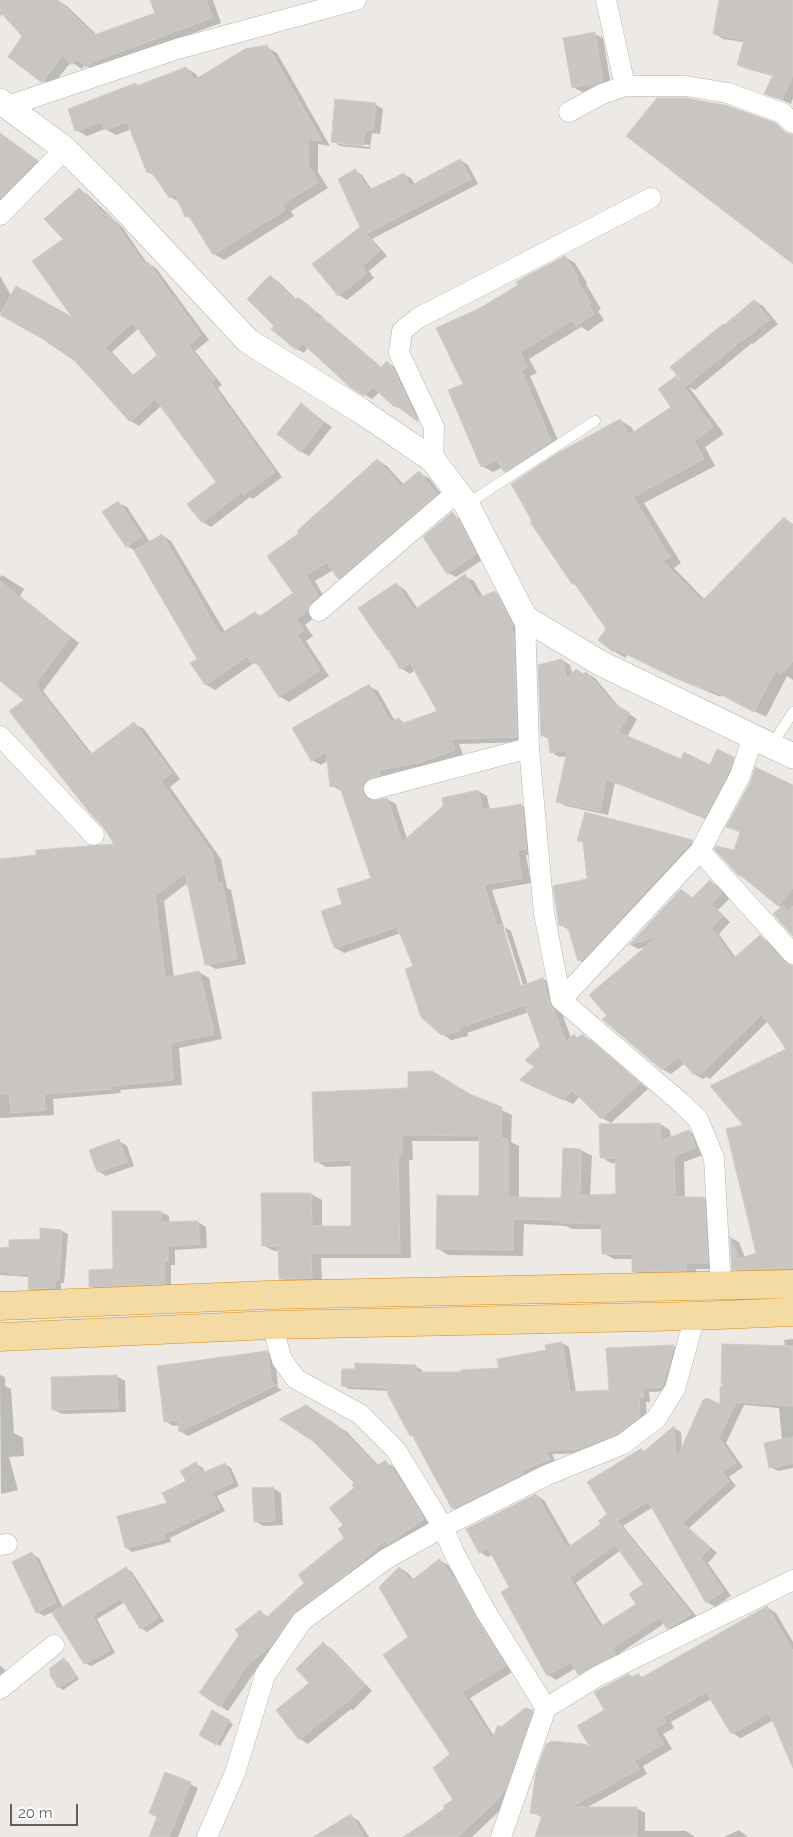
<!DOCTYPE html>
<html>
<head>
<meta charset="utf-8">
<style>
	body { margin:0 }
	#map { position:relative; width:793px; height:1837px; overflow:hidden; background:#edeae5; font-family:Raleway,sans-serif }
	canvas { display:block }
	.scale { position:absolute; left:10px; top:1804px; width:68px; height:22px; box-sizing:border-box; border:2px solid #5c6063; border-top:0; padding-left:6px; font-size:15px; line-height:18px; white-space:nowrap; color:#5c6063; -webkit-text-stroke:4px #fff; paint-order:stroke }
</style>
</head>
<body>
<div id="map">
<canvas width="793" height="1837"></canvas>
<div class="scale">20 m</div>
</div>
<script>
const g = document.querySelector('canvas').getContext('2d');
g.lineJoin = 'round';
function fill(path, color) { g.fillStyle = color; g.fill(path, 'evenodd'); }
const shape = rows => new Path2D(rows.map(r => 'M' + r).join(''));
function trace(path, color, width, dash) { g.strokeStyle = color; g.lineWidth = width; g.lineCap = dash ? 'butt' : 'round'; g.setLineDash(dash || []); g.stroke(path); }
const shadow = shape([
	[0,0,57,0,67,6,97,35,156,13,151,0,213,0,221,23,104,66,96,72,85,65,82,69,71,62,51,87,42,81,24,36,3,14,0,16],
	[720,0,793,0,793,98,791,104,766,93,773,76,747,69,738,65,744,42,723,39,715,34],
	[595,34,603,38,611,85,582,92,573,87],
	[267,47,277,53,330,146,318,144,318,172,328,188,291,211,294,216,224,260,214,254,193,220,186,216,181,203,170,197,156,177,148,172,132,129,116,135,105,129,87,136,76,130,135,84,139,86,186,68,196,74,199,79],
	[336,100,376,105,383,109,380,134,372,133,370,149,340,146,333,141],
	[339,142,370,145,369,147,339,144],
	[0,134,45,166,0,214],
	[460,160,468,165,478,184,372,239,387,256,369,271,374,278,347,300,339,295,361,227,355,170,362,175,372,190,404,174,412,179,415,185],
	[79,190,87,194,123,228,147,263,156,268,209,340,195,351,222,385,218,388,282,477,253,499,250,497,211,527,202,522,218,482,162,405,139,426,131,421,76,360,41,336,0,312,0,276,12,297,76,321,65,239],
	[139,328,159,355,134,376,112,352],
	[565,257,575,263,587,283,586,284,601,309,598,311,604,320,588,331,581,327,529,359,537,373,530,376,561,447,515,477,505,471,503,467,493,472,482,466,465,384,480,309],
	[271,277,278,281,297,300,298,298,306,303,324,318,322,319,331,324,382,368,387,363,395,367,424,423,403,409,402,410,395,406,380,392,372,399,352,387,308,347,304,353,296,349,275,326],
	[755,301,763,306,778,324,753,344,752,343,695,390,689,387,724,434,705,447,715,466,644,503,681,563,674,568,705,600,784,518,793,524,793,680,787,676,766,717,722,694,721,697,672,677,628,654,625,658,614,651,599,640,608,629,578,587,572,583,620,420,631,427,635,433,673,408,676,377,683,382,725,326],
	[301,405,332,427,309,456,300,451],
	[377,460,387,466,404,485,419,473,429,478,446,500,349,584,339,578,333,570,315,581,327,602,317,615,305,625,313,636,306,641,329,676,289,702,279,696,260,666,254,663,215,690,205,684,199,659,135,551,127,546,118,503,127,507,150,542,162,535,171,541,225,632,255,613,261,616,295,593,301,534],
	[452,514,460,519,484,559,456,577,448,573],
	[2,575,24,589,20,596,79,643,43,691,93,755,134,724,144,729,180,779,170,787,221,859,227,888,231,890,246,964,216,969,206,964,189,882,164,901,174,978,199,972,209,978,222,1039,179,1048,182,1085,120,1090,121,1093,53,1099,54,1115,0,1118,0,860,116,845,26,700,0,680,0,577],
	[465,576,474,581,483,597,495,592,504,598,522,631,526,742,459,744,463,755,431,766,371,792,372,799,373,801,387,799,396,804,407,839,478,791,487,796,490,811,522,806,531,811,535,854,526,855,531,883,492,890,504,927,511,931,528,985,543,979,552,984,559,1010,563,1016,571,1038,574,1036,578,1038,582,1035,592,1041,648,1089,611,1123,602,1118,580,1096,573,1104,521,1080,536,1067,541,1046,529,1012,467,1033,468,1036,451,1040,442,1034,401,933,344,953,335,948,344,905,373,878,342,791,332,786,327,761,321,765,312,760,369,686,378,691,395,721,399,719,406,724,439,712,415,670,410,674,401,668,360,609,396,584,405,590,418,609],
	[502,928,505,928,525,991,522,992],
	[562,660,570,665,573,675,586,673,595,678,621,709,637,719,627,737,682,760,710,767,733,758,741,763,713,822,615,783,608,815,566,806,558,802,567,756,559,757,551,752,549,740,542,735],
	[793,786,793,934,782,908,740,875,735,852,741,833,728,826],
	[579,840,692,841,700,846,588,965,579,960,570,930,560,925,588,880,585,843],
	[710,882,719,886,730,898,718,910,730,922,719,934,736,958,760,937,769,942,793,967,793,1273,742,1274,733,1269,731,1238,739,1242,745,1258,758,1254,745,1126,788,1050,768,1021,710,1079,706,1077,703,1079,694,1074,685,1063,671,1074,662,1069,609,1016,648,946,638,949,631,945,681,890,693,898],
	[470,1095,512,1115,511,1142,519,1146,519,1198,562,1199,581,1150,592,1156,590,1196,617,1196,616,1163,611,1163,601,1157,660,1124,670,1130,671,1138,689,1131,699,1137,706,1154,684,1162,685,1198,704,1198,715,1204,718,1269,696,1269,696,1276,644,1277,634,1271,634,1259,614,1259,603,1253,603,1229,572,1229,566,1226,524,1224,523,1256,448,1255,437,1248,480,1197,481,1141,412,1141,413,1160,409,1160,411,1258,321,1258,322,1284,290,1285,280,1278,279,1251,274,1251,263,1245,263,1194,311,1194,322,1200,322,1227,353,1227,352,1166,326,1167,316,1161],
	[119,1141,127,1146,134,1166,106,1176,98,1171],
	[161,1212,169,1216,169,1223,198,1222,206,1227,207,1248,175,1250,175,1265,171,1265,171,1287,99,1290,91,1286,114,1270],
	[42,1229,62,1231,68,1234,64,1283,61,1283,61,1291,35,1292,29,1289,30,1277,0,1275,0,1249,41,1241],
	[793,1339,793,1468,778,1471,770,1467,782,1440,779,1408,744,1405,726,1443,743,1467,729,1477,736,1486,689,1528,717,1553,708,1563,731,1596,715,1607,707,1602,653,1507,623,1526,698,1618,676,1632,668,1628,665,1623,620,1653,623,1658,586,1678,579,1674,576,1668,556,1680,548,1675,511,1588,492,1555,488,1557,480,1552,468,1529,536,1495,544,1500,571,1547,603,1525,642,1450,645,1452,674,1428,681,1432,682,1448,721,1406,725,1385,722,1384,785,1347,784,1340],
	[621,1550,645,1584,637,1604,603,1626,576,1583],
	[562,1343,569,1347,576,1393,610,1392,674,1346,681,1350,669,1391,649,1392,650,1402,646,1402,647,1420,586,1453,552,1454,556,1463,460,1512,453,1508,415,1437,411,1435,389,1391,349,1389,342,1385,415,1366,422,1370,422,1373,462,1373,500,1369,547,1351],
	[267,1352,275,1357,278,1388,282,1390,188,1436,180,1431,179,1425,173,1426,165,1421],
	[0,1375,5,1377,5,1386,11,1389,14,1433,23,1438,24,1456,9,1457,18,1490,1,1494],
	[116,1376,125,1381,126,1412,62,1414,54,1410],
	[314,1411,347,1432,379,1466,385,1462,393,1466,410,1489,432,1524,256,1670,228,1711,220,1706,260,1612,269,1617,306,1583,346,1538,345,1525,356,1484],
	[196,1464,203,1468,205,1473,225,1464,231,1468,239,1486,217,1496,225,1511,170,1538,171,1542,132,1552,126,1548,169,1504,187,1481],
	[273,1488,281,1493,283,1525,263,1526,255,1521],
	[32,1554,39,1558,63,1608,126,1568,132,1572,164,1621,147,1632,141,1628,125,1602,97,1619,115,1653,91,1666,85,1663,53,1612,44,1616,37,1612],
	[439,1560,448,1565,464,1588,514,1671,470,1698,494,1736,501,1728,532,1711,541,1716,509,1802,472,1837,406,1837,427,1823,454,1800,451,1754,410,1638,400,1568,408,1573,414,1580],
	[767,1607,776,1613,793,1642,793,1745,774,1720,741,1738,732,1733,711,1699,671,1722,674,1728,663,1734,672,1749,643,1766,647,1774,586,1808,636,1808,645,1813,645,1831,686,1831,695,1837,536,1837,543,1818,531,1812,593,1750,606,1711,629,1675,632,1678,639,1675,643,1678],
	[324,1644,332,1649,372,1691,353,1710,351,1709,308,1744,300,1739,311,1683],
	[64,1660,68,1662,79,1679,63,1690,59,1687,51,1674],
	[0,1665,12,1677,0,1686],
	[213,1712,233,1724,220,1746,200,1734],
	[190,1784,198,1788,178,1837,150,1837],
	[351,1816,359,1821,369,1837,316,1837],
	[739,1830,748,1837,724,1837]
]);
const building = shape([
	[0,0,58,0,94,35,155,13,150,0,206,0,212,18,95,61,86,67,77,59,72,65,62,55,43,82,41,82,8,57,22,36,0,12,0,0],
	[719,0,793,0,793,75,782,100,764,94,773,75,737,65,744,40,713,34,719,0],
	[595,32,603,81,572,88,563,38,595,32],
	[267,45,322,141,308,139,308,165,318,182,282,205,285,210,213,255,188,215,185,217,175,194,169,198,151,171,147,173,127,122,105,130,101,122,75,131,68,109,136,83,137,86,186,67,194,80,245,49,267,45],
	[657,98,685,98,725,105,776,123,785,132,793,135,793,264,626,136,657,98],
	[335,99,376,103,373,130,365,130,363,146,331,142,335,99],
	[0,133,37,160,0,198,0,133],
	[460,159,471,179,366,234,380,251,362,266,367,273,338,296,312,264,360,227,338,179,355,169,369,190,404,173,410,186,460,159],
	[79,188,106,215,108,213,115,222,144,264,148,262,201,335,188,346,215,380,211,383,275,472,243,495,242,492,202,523,187,504,216,482,155,399,130,422,75,361,41,338,0,315,16,286,72,317,32,261,63,239,44,219,79,188],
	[133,322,157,355,132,376,105,347,133,322],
	[565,256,578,277,576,278,591,303,589,305,594,314,576,326,573,320,520,352,527,367,521,370,551,441,504,472,497,460,481,467,448,390,463,384,436,328,480,308,518,285,516,282,526,276,565,256],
	[270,275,295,300,298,297,317,313,311,318,323,318,381,367,387,361,392,366,418,422,396,405,394,407,373,387,364,396,351,388,302,343,296,350,271,329,274,326,247,299,270,275],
	[754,300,770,319,744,340,743,339,686,386,670,367,723,324,724,325,754,300],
	[676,376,713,427,694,441,704,459,633,497,670,557,663,561,702,601,784,517,793,526,793,661,781,674,776,669,754,712,710,689,709,691,660,671,616,649,613,652,598,640,606,629,574,583,572,584,530,522,532,521,511,484,556,454,620,419,629,435,671,407,658,389,676,376],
	[301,403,324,422,300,452,277,434,301,403],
	[377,459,401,486,419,471,437,494,338,579,327,562,306,575,318,596,311,602,308,610,296,619,304,630,297,635,320,670,279,697,255,660,251,663,247,656,205,685,190,663,197,659,134,551,162,534,220,634,255,612,259,617,293,593,267,556,299,533,297,531,377,459],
	[118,501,142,536,126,547,102,512,118,501],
	[452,512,459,520,476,554,447,574,423,537,452,512],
	[465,574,478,598,495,591,513,626,511,628,514,635,517,737,451,739,455,750,421,762,379,770,380,775,365,781,363,785,362,792,366,798,371,801,387,798,402,842,443,806,442,798,478,790,483,810,522,804,526,849,517,850,522,878,484,885,497,926,502,924,521,986,543,978,550,1004,554,1010,566,1042,574,1034,577,1038,582,1034,640,1083,601,1119,572,1090,563,1100,519,1080,534,1067,525,1060,540,1046,525,1005,459,1028,460,1031,441,1035,421,1017,405,969,413,966,397,927,334,948,321,911,342,904,337,889,371,878,339,785,330,787,326,752,311,761,292,728,369,684,391,722,399,718,401,724,437,711,410,663,400,669,388,649,387,650,358,608,396,583,414,610,465,574],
	[0,581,70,637,35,685,90,755,134,722,172,773,161,781,212,853,218,884,222,883,237,959,205,965,185,873,155,896,165,978,199,971,214,1034,170,1043,173,1080,111,1086,112,1089,44,1094,45,1110,11,1113,9,1093,0,1094,0,859,36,855,36,850,114,844,103,827,89,812,9,711,24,700,0,681,0,581],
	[562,659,567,680,576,669,583,674,586,672,613,703,630,713,618,732,681,759,684,752,710,765,717,749,734,757,729,771,704,818,606,779,600,811,556,802,567,750,550,753,548,736,541,736,538,665,562,659],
	[755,767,793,785,793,888,778,906,740,875,739,876,714,849,716,846,734,850,740,832,726,827,751,781,755,767],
	[585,812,693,840,583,959,578,961,567,925,559,926,553,886,587,879,583,842,577,841,585,812],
	[710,880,722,893,710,904,723,916,711,928,733,959,760,935,784,962,793,966,793,1268,732,1270,730,1236,739,1259,756,1253,726,1129,743,1125,710,1086,786,1049,762,1014,700,1075,698,1072,694,1075,678,1057,662,1070,602,1019,607,1016,589,995,658,936,629,945,681,889,692,898,710,880],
	[783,905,788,911,793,906,793,936,773,914,783,905],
	[432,1071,470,1094,502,1107,501,1139,508,1139,508,1197,561,1198,563,1148,581,1149,580,1195,616,1194,615,1158,600,1158,599,1124,660,1123,660,1141,689,1130,696,1148,674,1156,675,1197,704,1197,708,1263,686,1263,686,1271,632,1272,632,1254,602,1254,601,1224,560,1223,560,1220,513,1219,513,1250,436,1249,437,1195,479,1196,479,1136,402,1135,402,1154,398,1155,400,1253,311,1253,312,1278,279,1279,278,1246,262,1246,261,1193,311,1193,312,1226,351,1226,351,1160,314,1162,312,1092,408,1088,408,1072,432,1071],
	[119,1139,127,1162,97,1172,89,1150,119,1139],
	[112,1211,161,1211,161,1222,198,1221,200,1244,168,1246,168,1261,164,1261,164,1284,89,1287,89,1270,113,1269,112,1211],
	[40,1228,62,1230,59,1280,56,1280,55,1288,28,1289,29,1274,9,1274,9,1272,0,1272,0,1248,9,1247,9,1240,40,1239,40,1228],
	[562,1342,570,1392,609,1390,606,1348,674,1345,674,1347,662,1387,643,1388,643,1398,639,1398,640,1416,617,1434,578,1449,546,1451,550,1459,523,1470,524,1473,452,1509,412,1435,410,1436,388,1395,387,1388,341,1386,342,1369,355,1369,355,1363,416,1365,416,1372,461,1372,461,1370,499,1368,497,1359,546,1350,545,1345,562,1342],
	[722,1344,793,1346,793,1406,736,1402,719,1438,736,1463,722,1472,729,1481,682,1523,710,1547,701,1558,724,1591,706,1603,648,1501,617,1521,691,1614,667,1629,660,1617,613,1648,616,1654,578,1675,571,1662,547,1676,501,1592,509,1587,488,1548,479,1553,466,1529,536,1494,567,1548,601,1524,598,1521,607,1514,587,1482,642,1448,642,1453,674,1426,676,1460,703,1400,707,1398,720,1404,720,1387,724,1384,721,1384,722,1344],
	[615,1545,643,1584,629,1594,636,1604,600,1627,569,1578,615,1545],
	[267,1351,269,1359,271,1382,276,1385,179,1432,178,1420,164,1422,157,1366,267,1351],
	[117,1375,118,1408,52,1410,51,1377,117,1375],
	[306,1405,338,1426,377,1466,385,1460,402,1483,424,1519,388,1544,385,1540,358,1565,295,1612,270,1647,247,1665,220,1707,199,1693,239,1635,235,1630,260,1610,266,1618,304,1583,298,1575,344,1538,338,1529,343,1525,329,1508,354,1488,352,1485,354,1483,314,1442,279,1419,306,1405],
	[793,1437,793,1463,769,1468,764,1443,793,1437],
	[196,1462,202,1473,225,1463,233,1483,211,1492,220,1508,164,1534,165,1539,125,1548,117,1516,167,1503,162,1493,186,1481,180,1471,196,1462],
	[273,1487,275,1521,254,1522,252,1488,273,1487],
	[32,1552,56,1602,36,1613,12,1562,32,1552],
	[439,1559,456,1581,476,1618,506,1666,462,1692,492,1739,498,1725,501,1727,525,1708,533,1710,507,1785,500,1797,458,1837,403,1837,426,1822,445,1808,443,1806,453,1800,433,1768,450,1754,383,1655,408,1637,379,1587,399,1567,411,1581,439,1559],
	[126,1567,158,1618,140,1629,121,1598,92,1616,110,1650,84,1664,52,1613,126,1567],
	[767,1606,793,1651,793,1768,769,1713,731,1734,706,1692,663,1717,666,1722,655,1729,664,1744,634,1761,639,1769,571,1807,637,1807,637,1837,535,1837,542,1815,530,1813,536,1772,546,1744,551,1741,585,1744,590,1747,577,1726,604,1710,594,1692,629,1674,631,1677,639,1674,641,1678,767,1606],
	[323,1642,365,1685,343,1706,342,1705,299,1740,276,1710,309,1683,296,1669,323,1642],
	[64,1658,76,1677,58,1688,50,1675,50,1668,64,1658],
	[212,1710,230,1720,216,1745,199,1735,212,1710],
	[165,1772,191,1782,169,1837,149,1837,157,1817,149,1813,165,1772],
	[351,1814,364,1837,313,1837,351,1814]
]);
const service = shape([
	[467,504,595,421],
	[772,745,793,712]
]);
const minor = shape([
	[606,0,625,86],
	[8,106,177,49,356,0],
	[569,112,602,94,625,86,686,86,728,93,782,113,793,123],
	[0,215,65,149],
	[433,460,434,427,399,353,402,331,418,318,651,198],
	[319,611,457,492],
	[525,618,529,748,544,913,561,1000,679,1101,698,1119,714,1158,721,1287],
	[0,736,94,835],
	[374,789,529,748],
	[700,851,793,954],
	[561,1000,700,851,740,776,753,737],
	[272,1325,282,1360,296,1379,360,1414,396,1450,443,1527,454,1553,486,1612,546,1708],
	[0,1545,7,1544],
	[0,1689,54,1645],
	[207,1837,235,1773,265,1675,302,1621,386,1559,443,1527,547,1475,623,1444,656,1419,675,1389,695,1316],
	[501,1837,546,1708,598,1676,793,1580]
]);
const tertiary = shape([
	[0,101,65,149,117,201,248,341,361,411,433,460,467,505,525,618,602,664,793,756]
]);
const trunk = shape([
	[0,1306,268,1295,793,1284],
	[0,1337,272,1325,695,1316,793,1312]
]);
fill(shadow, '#0003');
fill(building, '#c9c5c1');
trace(building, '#d1ccc4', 1);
trace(service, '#b2b5b8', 11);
trace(minor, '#b2b5b8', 21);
trace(tertiary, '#b2b5b8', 26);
trace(trunk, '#d88a1a', 29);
trace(service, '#fff', 10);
trace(minor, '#fff', 20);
trace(tertiary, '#fff', 25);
trace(trunk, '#f4dba4', 28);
</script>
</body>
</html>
